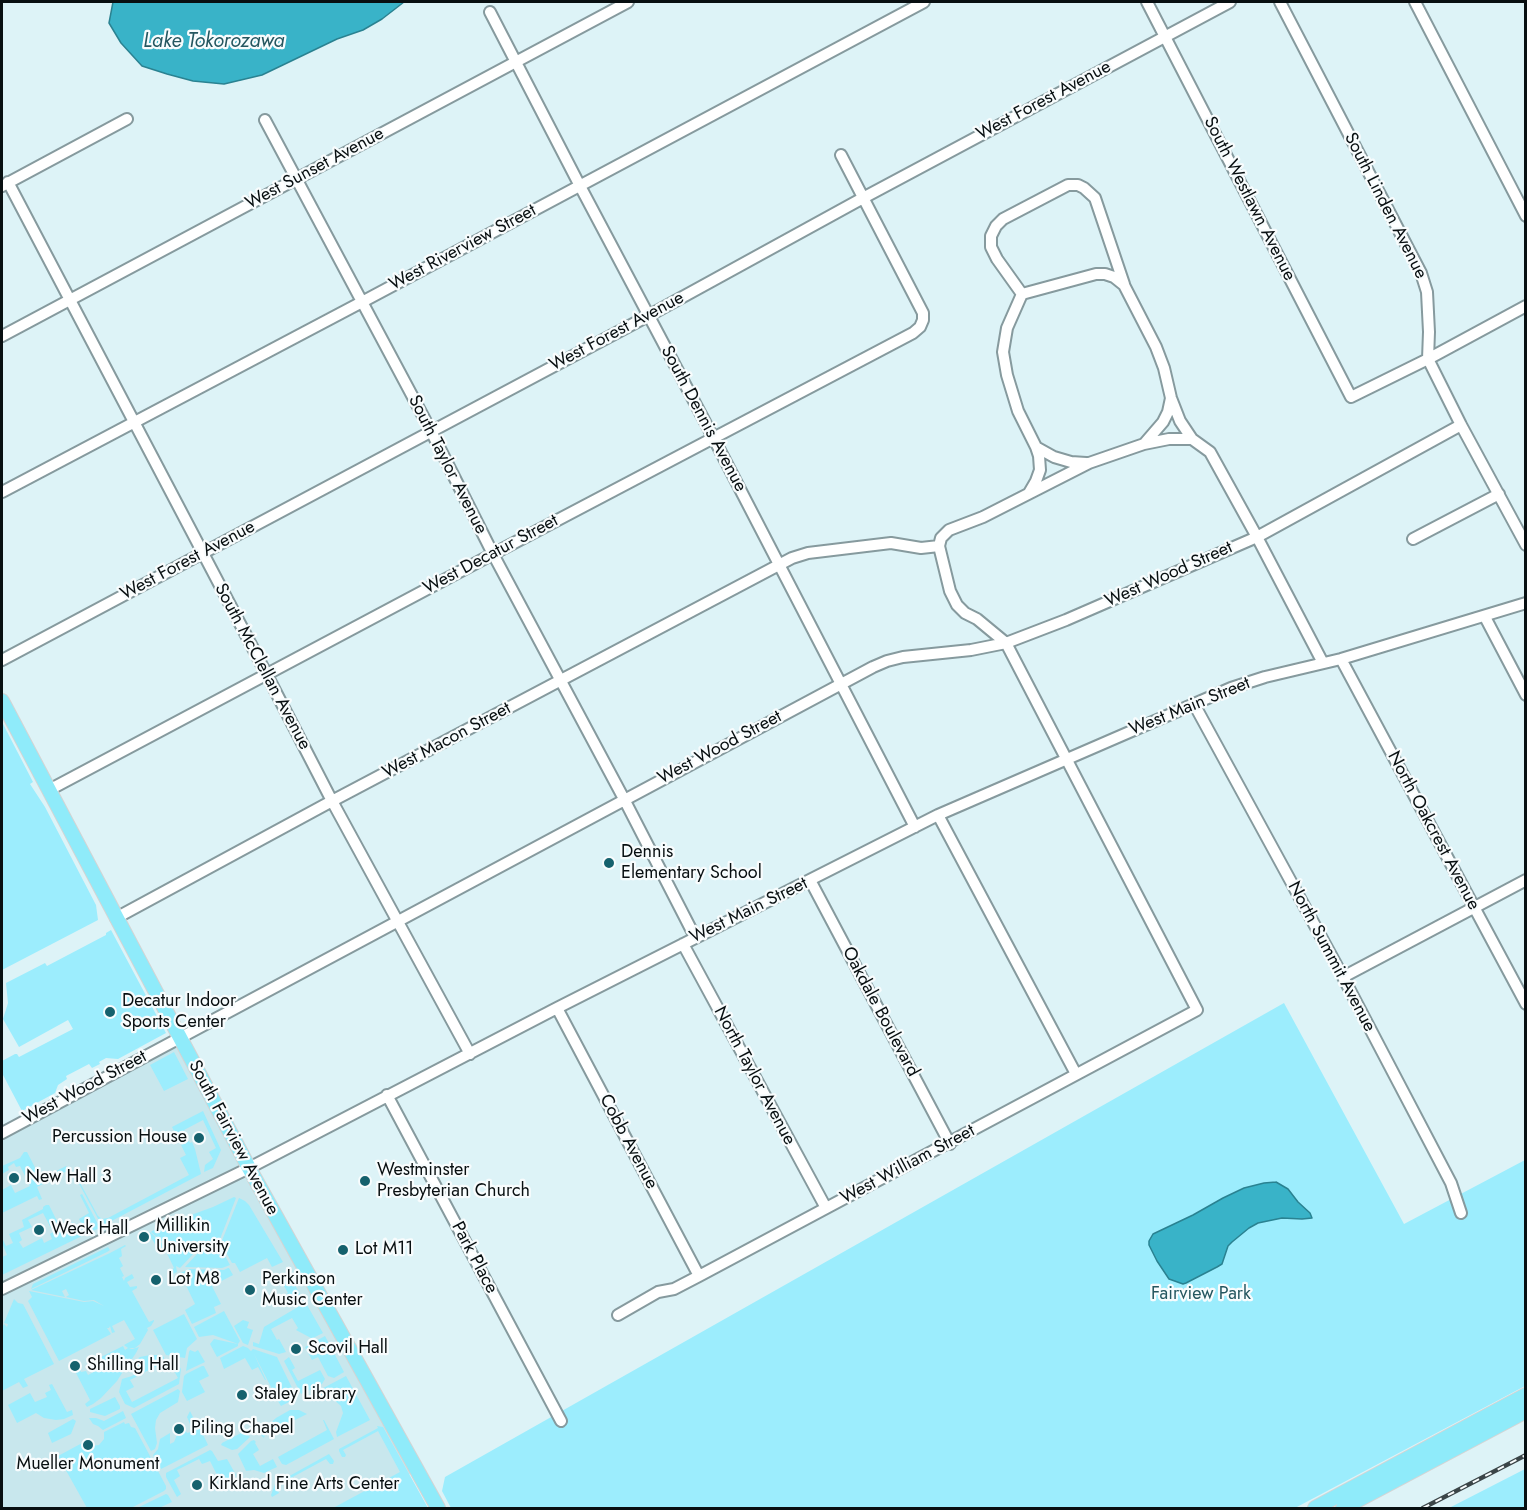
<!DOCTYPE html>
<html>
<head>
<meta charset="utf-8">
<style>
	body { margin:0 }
	#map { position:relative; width:1527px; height:1510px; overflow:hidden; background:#ddf3f7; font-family:Jost,sans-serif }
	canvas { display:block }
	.frame { position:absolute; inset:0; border:3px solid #080f11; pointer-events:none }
</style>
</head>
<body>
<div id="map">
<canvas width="1527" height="1510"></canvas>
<div class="frame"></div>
</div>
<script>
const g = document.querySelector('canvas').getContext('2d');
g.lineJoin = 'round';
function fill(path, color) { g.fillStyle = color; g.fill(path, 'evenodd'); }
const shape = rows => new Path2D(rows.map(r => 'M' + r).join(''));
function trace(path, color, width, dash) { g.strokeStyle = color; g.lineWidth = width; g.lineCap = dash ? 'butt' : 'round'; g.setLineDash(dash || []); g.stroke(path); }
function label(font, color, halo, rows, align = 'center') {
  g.font = font + ' Jost,sans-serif'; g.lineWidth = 4.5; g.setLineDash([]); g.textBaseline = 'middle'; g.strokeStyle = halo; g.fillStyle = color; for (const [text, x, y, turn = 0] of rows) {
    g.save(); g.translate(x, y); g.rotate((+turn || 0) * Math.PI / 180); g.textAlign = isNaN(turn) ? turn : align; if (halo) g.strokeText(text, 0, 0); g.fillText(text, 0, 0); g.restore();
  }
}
const built = shape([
	[179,1038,416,1471,344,1508,2,1508,2,1133]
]);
const green = shape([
	[2,722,33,782,30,784,45,807,96,905,98,920,2,970],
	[111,930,166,1033,118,1059,106,1058,99,1062,100,1064,92,1068,89,1064,66,1076,67,1079,58,1085,55,1093,22,1111,2,1073,2,1061,15,1054,17,1054,19,1057,73,1029,68,1020,19,1047,3,1019,8,1003,6,983,45,963,47,966,106,935,106,933],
	[1284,1003,1404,1224,1525,1160,1525,1386,1295,1508,451,1508,442,1491,445,1477],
	[174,1052,188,1079,164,1091,150,1065],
	[203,1111,221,1150,213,1168,204,1172,205,1165,213,1159,209,1152,216,1148,203,1120,184,1130,187,1137,179,1141,172,1127],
	[189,1141,190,1143,192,1142,195,1149,201,1174,102,1226,77,1180,78,1179,98,1216,102,1219,108,1218,189,1175,180,1158,186,1155,181,1145],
	[24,1152,27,1152,41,1179,66,1166,69,1170,37,1187,42,1199,39,1200,37,1196,2,1213,2,1190,11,1185,15,1193,30,1186,20,1166,16,1167,14,1163,8,1167,9,1170,2,1174,2,1166,20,1158],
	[82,1194,100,1228,85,1234,79,1224,81,1223,79,1219,89,1213,80,1195],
	[234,1197,236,1198,220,1239,196,1251,180,1268,176,1266,177,1272,171,1275,169,1272,174,1268,164,1247,158,1249,150,1236,143,1236,150,1232,164,1245,171,1258,165,1244,151,1232,152,1231,177,1220,213,1207],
	[239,1198,245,1201,249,1205,283,1262,272,1267,267,1258,240,1272,235,1263,232,1263,221,1243],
	[46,1205,49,1205,61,1229,73,1222,75,1226,77,1225,82,1236,2,1275,2,1257,7,1255,2,1243,2,1238,6,1246,13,1243,9,1234,24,1227,22,1220,43,1209,43,1207],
	[43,1213,53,1232,50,1234,52,1239,44,1243,42,1238,23,1248,19,1242,22,1240,19,1233,32,1227,28,1220],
	[218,1243,230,1265,222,1268,185,1267,197,1254],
	[125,1245,126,1246,121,1249,122,1256,119,1258,123,1266,120,1268,124,1276,122,1277,124,1281,125,1278,132,1274,134,1278,127,1282,130,1287,137,1286,137,1288,132,1291,149,1322,154,1320,154,1321,151,1326,147,1328,148,1330,140,1344,135,1348,129,1348,132,1349,139,1347,136,1353,132,1359,130,1359,129,1362,117,1381,101,1398,93,1404,87,1407,85,1404,90,1400,75,1371,79,1368,81,1372,86,1371,88,1375,101,1368,97,1359,123,1346,125,1350,128,1348,124,1345,135,1339,124,1320,112,1326,115,1332,112,1333,110,1326,109,1328,107,1328,111,1334,59,1361,28,1301,32,1297,29,1291,84,1302,93,1301,104,1306,94,1300,84,1301,66,1297,69,1295,66,1289,62,1291,65,1297,31,1290,110,1253],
	[108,1247,110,1250,107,1252,31,1289,33,1284],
	[228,1268,229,1268,233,1275,212,1286,221,1304,214,1307,216,1313,192,1324,185,1310,195,1304,180,1273,189,1269,224,1270],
	[289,1274,302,1298,301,1300,290,1306,284,1296,288,1293,284,1286],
	[14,1299,18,1303,23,1304,54,1364,24,1379,28,1386,23,1388,19,1382,2,1391,2,1328,4,1324,7,1327,8,1324,4,1323],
	[303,1304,307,1305,323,1333,313,1338,311,1338,296,1330,298,1328,292,1318,271,1329,277,1340,279,1339,286,1352,279,1354,253,1346,253,1342,259,1344,264,1327],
	[224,1311,240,1341,238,1344,238,1346,217,1357,210,1344,214,1339,238,1344,213,1335,199,1337,194,1327],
	[184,1314,197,1339,187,1348,185,1358,166,1355,153,1330],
	[243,1320,249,1322,247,1328,253,1330,248,1345,243,1343,234,1326],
	[325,1336,344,1372,334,1378,328,1376,318,1357,312,1360,305,1347],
	[243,1346,248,1348,251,1351,253,1349,277,1357,297,1398,281,1406,276,1398,278,1396,274,1389,272,1389,254,1354,266,1380,265,1380,258,1367,252,1370,245,1358,224,1369,220,1358],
	[190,1350,195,1352,198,1350,205,1362,186,1371,189,1352],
	[150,1355,160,1355,164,1357,163,1363,143,1373,140,1372,142,1370,141,1368,136,1370,133,1362,140,1357],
	[289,1357,295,1368,292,1370,298,1381,320,1370,325,1379,322,1384,301,1394,284,1361],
	[168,1360,172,1360,175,1361,181,1369,179,1384,134,1408,125,1404,119,1392,122,1379,132,1376,136,1373,137,1375,136,1377,130,1380,134,1387,126,1391,132,1402,178,1378,172,1367,169,1368,167,1364],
	[202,1366,204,1366,209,1376,199,1381,205,1392,187,1401,182,1392,184,1376,186,1374],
	[346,1376,370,1420,337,1437,336,1432,343,1413,341,1406,332,1398,323,1395,314,1397,312,1394],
	[52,1384,67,1412,72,1410,73,1415,64,1419,56,1420,44,1418,36,1413,17,1423,8,1405,30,1393,35,1402,47,1397,45,1393,51,1390,49,1385],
	[178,1389,180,1391,178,1402,160,1413,156,1420,155,1428,157,1443,155,1449,151,1451,131,1414],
	[115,1397,120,1406,120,1409,105,1416,90,1412,90,1409],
	[290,1410,299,1410,307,1414,265,1435,264,1438,261,1435,260,1433,276,1418],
	[123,1411,126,1418,103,1430,98,1426,93,1424,89,1418,96,1418,104,1421],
	[190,1411,195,1421,196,1420,208,1445,161,1469,153,1455,158,1449,160,1439,170,1433,170,1444,174,1442,177,1435,185,1430,187,1433,191,1432,192,1429,187,1417],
	[73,1419,76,1421,71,1434,52,1443,48,1433],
	[323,1420,324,1420,334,1439,286,1465,282,1464,278,1457,327,1430],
	[124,1422,125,1424,129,1423,131,1427,135,1428,166,1486,166,1489,164,1491,131,1508,87,1508,58,1456,84,1442,92,1446,99,1445,104,1439,104,1432],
	[377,1426,383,1427,428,1508,333,1508,400,1472,378,1431,343,1450,346,1455,345,1457,342,1457,339,1451,339,1449,378,1428],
	[243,1432,246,1433,250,1437,237,1449,232,1450,221,1445,222,1443],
	[254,1440,256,1442,255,1443,259,1450,253,1454,260,1466,273,1459,277,1467,264,1473,254,1470,246,1471,238,1454,251,1441],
	[210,1450,212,1451,218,1461,227,1459,236,1475,221,1483,210,1461,202,1464,199,1459,177,1470,180,1476,174,1480,181,1494,177,1497,166,1477,166,1473],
	[329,1454,334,1461,333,1464,330,1464,326,1459,276,1486,279,1493,272,1497,271,1495,275,1484],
	[1525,1469,1525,1508,1449,1508],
	[166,1494,168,1495,172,1502,159,1508,137,1508]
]);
const water = shape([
	[113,2,404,2,382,19,363,30,337,39,262,75,224,84,193,81,167,74,142,66,121,43,109,23,113,2],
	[1276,1182,1288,1189,1298,1202,1310,1213,1312,1218,1302,1219,1282,1218,1258,1223,1249,1228,1232,1242,1228,1246,1222,1264,1217,1267,1186,1283,1183,1284,1169,1279,1157,1261,1149,1245,1149,1241,1153,1234,1193,1215,1223,1198,1244,1188,1264,1183,1276,1182]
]);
const minor = shape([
	[1147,2,1351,397,1428,359,1526,306],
	[1280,2,1421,273,1427,292,1429,332,1428,359,1461,425,1526,545],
	[1415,2,1526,216],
	[490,12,580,186,713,437,915,827],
	[265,120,431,431,493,554,624,799,695,937],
	[8,182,267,675,332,801,470,1054],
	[2,186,127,119],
	[1022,294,997,259,991,247,991,236,996,226,1003,219,1068,185,1078,185,1084,188,1095,198,1124,284],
	[2,336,628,2],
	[1144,444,1169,439,1192,439],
	[1086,463,1071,462,1054,457,1036,447,1018,411,1007,375,1003,352,1007,328,1022,294,1096,274,1105,274,1114,277,1124,285,1156,347,1164,368,1171,398,1180,421,1192,439,1210,452,1257,537,1323,663],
	[2,492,362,302,924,2],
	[1029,493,1036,481,1040,470,1039,456,1036,447],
	[1413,539,1499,494],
	[1485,617,1526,695],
	[1341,659,1526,1004],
	[2,660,648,316,863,198,1230,2],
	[1194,704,1343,977,1451,1183,1461,1213],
	[49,790,493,554,913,333,920,327,923,320,923,313,841,155],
	[938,815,1076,1074],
	[810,880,950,1144],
	[116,918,332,801,792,558,808,553,891,543,921,548,939,546,941,538,949,530,983,517,1089,463,1144,444,1163,422,1168,412,1171,398],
	[683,944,826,1208],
	[1343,977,1526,880],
	[557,1008,699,1276],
	[387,1095,561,1421],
	[2,1133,873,667,887,661,903,657,971,650,1006,643,1066,620,1257,537,1461,425],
	[2,1289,249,1168,557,1008,938,815,1231,688,1265,677,1341,659,1526,603],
	[618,1315,658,1292,674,1289,699,1276,1197,1010,1006,643,977,619,965,613,957,605,950,591,939,546]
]);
const major = shape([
	[2,701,249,1168,438,1508],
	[1315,1508,1526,1395],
	[1343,1508,1526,1411]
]);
const rail = shape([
	[1423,1508,1526,1455]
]);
const markers = [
	[609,863,6,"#15616d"],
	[110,1012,6,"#15616d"],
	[199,1138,6,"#15616d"],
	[14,1178,6,"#15616d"],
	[365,1181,6,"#15616d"],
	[39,1230,6,"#15616d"],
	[144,1237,6,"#15616d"],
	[343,1250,6,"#15616d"],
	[156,1280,6,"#15616d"],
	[250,1290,6,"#15616d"],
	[296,1349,6,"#15616d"],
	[75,1366,6,"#15616d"],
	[242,1395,6,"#15616d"],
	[179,1429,6,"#15616d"],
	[88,1445,6,"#15616d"],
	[197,1485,6,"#15616d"]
];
const streetNames = [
	["West Forest Avenue",1044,101,-28],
	["West Sunset Avenue",315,169,-28],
	["South Westlawn Avenue",1249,199,63],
	["South Linden Avenue",1385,206,63],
	["West Riverview Street",463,248,-28],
	["West Forest Avenue",617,332,-28],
	["South Dennis Avenue",703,419,62],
	["South Taylor Avenue",447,465,63],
	["West Decatur Street",491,555,-28],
	["West Forest Avenue",188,561,-28],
	["West Wood Street",1169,575,-24],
	["South McClellan Avenue",262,667,62],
	["West Main Street",1190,707,-22],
	["West Macon Street",447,741,-28],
	["West Wood Street",720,748,-28],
	["North Oakcrest Avenue",1433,831,62],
	["West Main Street",749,911,-26],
	["North Summit Avenue",1331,957,62],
	["Oakdale Boulevard",880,1012,62],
	["North Taylor Avenue",754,1076,62],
	["West Wood Street",85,1088,-28],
	["South Fairview Avenue",233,1138,62],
	["Cobb Avenue",628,1142,62],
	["West William Street",908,1165,-28],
	["Park Place",474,1258,62]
];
const poiNames = [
	["Dennis",621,853],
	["Elementary School",621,874],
	["Decatur Indoor",122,1002],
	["Sports Center",122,1023],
	["Percussion House",187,1138,"right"],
	["Westminster",377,1171],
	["Presbyterian Church",377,1192],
	["New Hall 3",26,1178],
	["Millikin",156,1227],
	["University",156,1248],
	["Weck Hall",51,1230],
	["Lot M11",355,1250],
	["Lot M8",168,1280],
	["Perkinson",262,1280],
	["Music Center",262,1301],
	["Scovil Hall",308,1349],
	["Shilling Hall",87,1366],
	["Staley Library",254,1395],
	["Piling Chapel",191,1429],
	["Mueller Monument",88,1465,"center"],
	["Kirkland Fine Arts Center",209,1485]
];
const parkNames = [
	["Fairview Park",1201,1295]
];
const waterNames = [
	["Lake Tokorozawa",214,42]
];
fill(built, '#c8e7ed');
fill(green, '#9cedfd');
fill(water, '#39b3c8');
trace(water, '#2a8291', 1.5);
trace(minor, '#869a9e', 14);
trace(major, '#d3d4d4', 16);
trace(minor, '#fff', 10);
trace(major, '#8febfa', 14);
trace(rail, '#3b4548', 4.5);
trace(rail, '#f8fcfd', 2, [7]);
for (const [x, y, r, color] of markers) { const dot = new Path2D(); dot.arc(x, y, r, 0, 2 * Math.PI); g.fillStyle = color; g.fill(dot); trace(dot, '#f8fcfd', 2); }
label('18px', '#080f11', '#f8fcfd', streetNames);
label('18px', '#080f11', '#f8fcfd', poiNames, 'left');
label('18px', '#255760', '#f8fcfd', parkNames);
label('italic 20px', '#255760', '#f8fcfd', waterNames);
</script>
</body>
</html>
